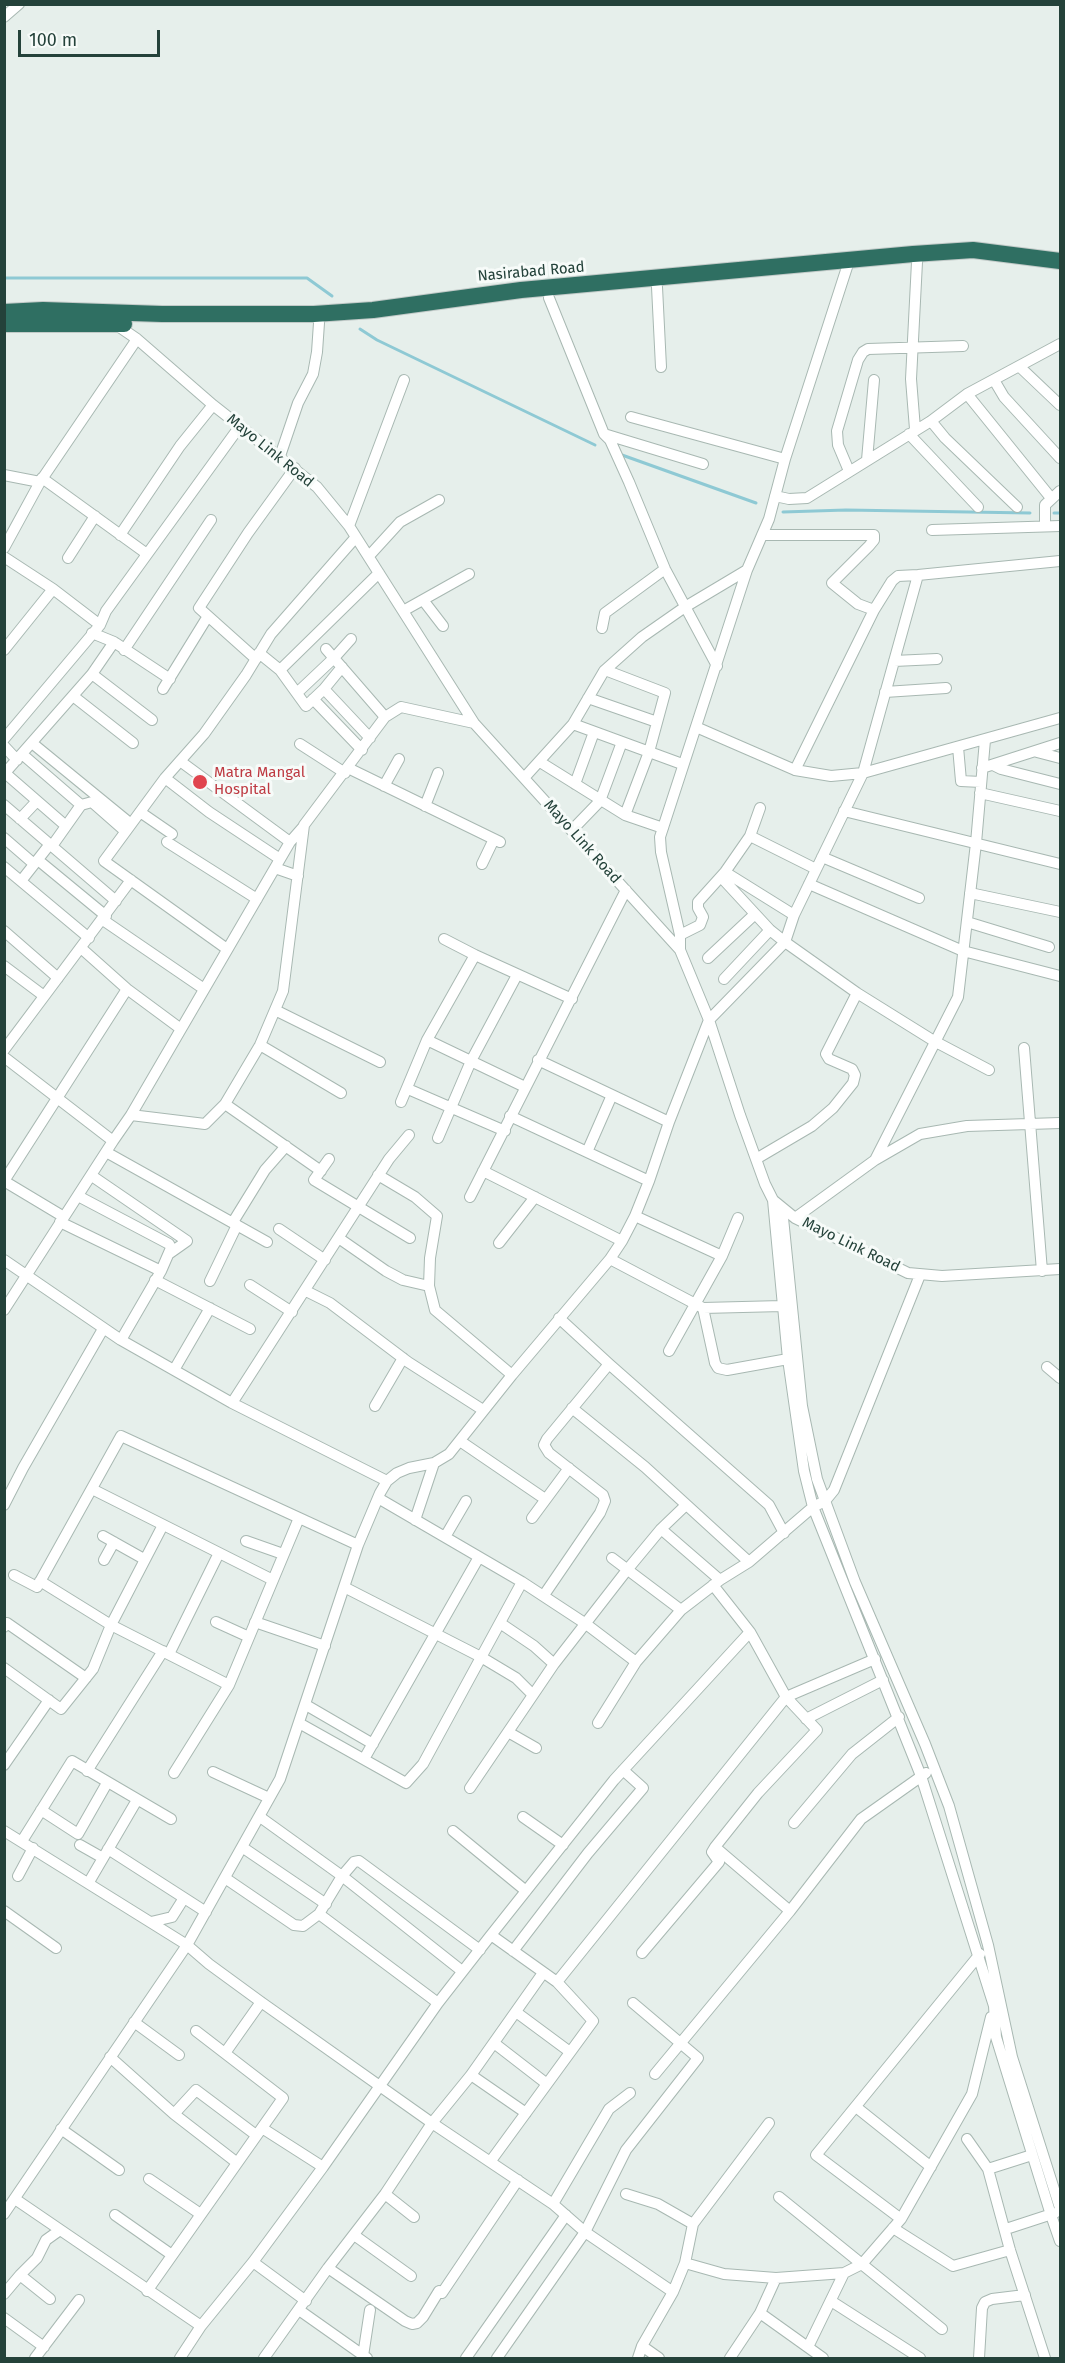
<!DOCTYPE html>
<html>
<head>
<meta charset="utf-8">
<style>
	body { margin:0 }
	#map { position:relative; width:1065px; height:2363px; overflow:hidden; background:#e6efeb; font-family:"Fira Sans",sans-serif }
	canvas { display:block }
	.frame { position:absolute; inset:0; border:6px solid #24423a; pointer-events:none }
	.scale { position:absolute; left:18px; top:30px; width:142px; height:27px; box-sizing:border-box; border:3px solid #24423a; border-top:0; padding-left:8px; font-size:18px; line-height:21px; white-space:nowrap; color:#24423a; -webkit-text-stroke:4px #f7fbf9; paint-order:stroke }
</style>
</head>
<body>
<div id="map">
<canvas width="1065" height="2363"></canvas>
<div class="frame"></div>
<div class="scale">100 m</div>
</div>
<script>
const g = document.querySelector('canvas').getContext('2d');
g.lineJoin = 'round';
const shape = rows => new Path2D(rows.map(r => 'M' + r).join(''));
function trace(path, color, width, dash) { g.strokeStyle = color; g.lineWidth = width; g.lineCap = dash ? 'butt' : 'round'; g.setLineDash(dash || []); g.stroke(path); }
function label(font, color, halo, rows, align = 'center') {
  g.font = font + ' "Fira Sans",sans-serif'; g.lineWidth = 6; g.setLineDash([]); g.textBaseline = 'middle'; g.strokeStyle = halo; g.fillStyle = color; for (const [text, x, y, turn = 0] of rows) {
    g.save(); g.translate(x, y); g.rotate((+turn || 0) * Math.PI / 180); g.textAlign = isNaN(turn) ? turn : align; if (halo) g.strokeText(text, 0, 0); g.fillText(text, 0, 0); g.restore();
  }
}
const stream = shape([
	[4,278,307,278,332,296],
	[360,329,377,340,595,445],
	[622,455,756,503],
	[783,512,846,510,1030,513],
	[1054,513,1060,513]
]);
const minor = shape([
	[4,17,19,4],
	[657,287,661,367],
	[549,298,604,434,610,440,629,482,665,569,717,666],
	[115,324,137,339,213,405,317,487,349,526,474,723,680,950,709,1020,740,1115,765,1184,773,1200,795,1218,908,1273,942,1276,1060,1269],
	[1020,367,1060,405],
	[994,380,1004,397,1060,458],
	[967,394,1051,498],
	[631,417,785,459],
	[931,421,945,438,1017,507],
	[915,429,911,379,917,262],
	[604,434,703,464],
	[909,434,978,507],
	[280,456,298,403,313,374,317,352,319,323],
	[867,460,874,380],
	[849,471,838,445,837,431,858,360,863,352,868,349,963,346],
	[4,475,40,482],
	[42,478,147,554],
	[775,496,789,499,807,498,931,421,967,394,1060,344],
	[349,526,404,380],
	[1045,526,1045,505,1060,491],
	[932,530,1060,526],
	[120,535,180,446,213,405],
	[762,535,874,535,874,540,869,546,832,583,858,604,874,610],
	[4,548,40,482,137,339],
	[369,556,400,522,439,500],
	[4,557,53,589,100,625],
	[68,558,95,516],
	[423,600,443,626],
	[403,611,469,574],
	[602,628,605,613,665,569],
	[92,633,114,642],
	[326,649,385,717],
	[4,650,53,589],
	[124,650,211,520],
	[259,653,280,670,306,706,324,689,342,667],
	[256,659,199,608,248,533,295,468],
	[894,661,937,659],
	[280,670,379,573],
	[605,670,665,693,649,752,625,815],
	[92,674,152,720],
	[163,689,208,616],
	[324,689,370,738],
	[298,692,334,658,351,639],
	[885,692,946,688],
	[73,696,133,743],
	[588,698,657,722],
	[313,699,362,750],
	[573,724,682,764],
	[696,727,795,770,831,776,863,773,1060,718],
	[4,739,100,625,106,611,240,426],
	[32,743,131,824],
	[300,744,345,773],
	[4,746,17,760],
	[958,747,961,781,981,782],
	[1037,752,1060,758],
	[22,754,81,805,92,802,125,831],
	[180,761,290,842],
	[540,762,625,815,663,828],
	[993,765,1001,769,1060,784],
	[348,768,500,842],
	[982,768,1060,743],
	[795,770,874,610,892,581,898,576,918,575,1060,561],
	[5,773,66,826],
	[4,774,92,674,114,642,170,679],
	[165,778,209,812,280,859],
	[524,778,573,724,604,671,642,637,685,607,747,570],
	[575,784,594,732],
	[384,786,399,759],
	[980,793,1060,811],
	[4,805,116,901],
	[425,806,438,773],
	[844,811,1060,864],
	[140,812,172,834],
	[20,819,37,801],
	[572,830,600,801,622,742],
	[750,836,816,869],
	[4,838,34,864],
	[167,842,257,899],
	[52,846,81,805],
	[822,857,919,898],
	[38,860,106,916],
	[482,864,494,839],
	[4,867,89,938],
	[275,868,298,876],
	[725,872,794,915],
	[721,877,770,930,785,942,857,993,934,1041,989,1070],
	[21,881,50,844],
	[809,884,963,951,1060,976],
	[970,893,1060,912],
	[103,920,204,989],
	[967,922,1049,947],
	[4,931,58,978],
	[680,935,700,925,703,917,698,908,698,902,725,872,750,836,760,808],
	[444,939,475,955,572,999],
	[81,948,127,989,181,1029],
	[227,949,104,861,165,778,204,734,246,675,271,634,356,537],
	[680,950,680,935,661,852,660,837,747,570,769,519,785,459,849,261],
	[708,958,755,914],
	[4,966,44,996],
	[724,979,770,930],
	[275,1010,380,1062],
	[427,1040,525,1087],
	[260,1045,341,1093],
	[1024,1048,1042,1271],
	[4,1050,131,880],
	[4,1057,113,1141,4,1310],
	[538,1060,669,1122],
	[408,1089,505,1131],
	[401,1102,427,1040,475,955],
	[225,1104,321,1171],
	[131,1115,205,1124,225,1104,260,1045,283,991,304,825,385,717,401,707,474,723],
	[510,1116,649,1181],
	[438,1138,471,1061,517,975],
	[113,1141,131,1115,290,842,304,826],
	[106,1152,267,1242],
	[587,1152,612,1095],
	[329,1159,314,1180,410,1238],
	[756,1159,812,1126,833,1108,853,1083,855,1075,852,1069,829,1059,826,1054,857,993],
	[875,1160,958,997,976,843,985,740],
	[483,1171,622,1241],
	[378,1175,415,1197,437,1216,430,1258,429,1286,435,1310,512,1375],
	[92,1176,187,1241,170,1253],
	[4,1181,127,989],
	[4,1181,64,1217],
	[78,1196,169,1244,171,1248,161,1271,121,1340],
	[470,1197,626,890],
	[773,1200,788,1359,804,1471,813,1507,921,1776,994,2006,996,2037,1051,2215,1060,2241],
	[782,1208,802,1406,817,1479,855,1582,925,1744,949,1806,988,1945,1012,2057,1060,2208],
	[635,1216,722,1256],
	[795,1218,875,1160,920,1134,967,1126,1060,1123],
	[60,1222,161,1271],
	[233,1222,265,1170,286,1146],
	[279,1229,325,1260],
	[340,1239,386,1271,403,1280,429,1286],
	[499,1243,535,1197],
	[610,1259,703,1308,782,1306],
	[4,1260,121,1340,232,1403,387,1481],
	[155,1280,250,1329],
	[210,1281,237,1225],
	[250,1285,292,1312],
	[306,1291,330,1303,408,1362,483,1410],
	[703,1308,715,1363,718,1368,727,1370,788,1359],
	[559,1318,609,1364,769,1505,784,1533],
	[669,1351,722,1256,738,1218],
	[1047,1367,1060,1378],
	[174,1370,210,1308],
	[232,1403,389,1159,409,1135],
	[375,1406,403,1358],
	[572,1408,645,1467,749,1562],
	[460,1441,545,1499],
	[92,1489,273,1580],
	[378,1498,522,1582],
	[4,1505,23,1468,103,1329],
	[532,1518,569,1468],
	[415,1520,434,1463],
	[661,1529,720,1580],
	[103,1536,144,1559],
	[445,1537,466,1501],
	[246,1541,283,1554],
	[612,1558,681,1610],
	[104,1560,114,1542],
	[14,1575,37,1587,121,1436,358,1545],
	[40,1581,111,1625,163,1525],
	[713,1585,750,1632],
	[344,1587,481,1657,516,1678,533,1695],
	[544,1595,600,1513,605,1501,603,1495,549,1453,544,1445,547,1439,609,1364],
	[216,1622,249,1637],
	[255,1622,325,1646],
	[500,1623,534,1646,554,1664],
	[4,1627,7,1623,86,1678],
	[169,1654,219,1553],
	[4,1668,61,1709,93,1669,111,1625,229,1685],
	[306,1705,373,1744],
	[806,1719,883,1680],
	[299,1723,406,1783,423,1764,522,1582,586,1624,636,1662],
	[598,1723,636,1662,681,1610,720,1580,749,1562,813,1507,825,1501,834,1490,920,1275],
	[508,1732,536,1748],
	[364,1759,479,1557],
	[4,1765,49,1700],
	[87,1771,163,1651],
	[213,1772,269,1798],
	[174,1773,229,1685,299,1518],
	[470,1788,554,1664,627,1570,661,1529,686,1505],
	[41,1810,78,1834,107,1783],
	[260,1817,342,1876,462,1971],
	[523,1817,563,1845],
	[794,1823,852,1754,899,1717],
	[4,1831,187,1945,209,1964,261,2002,432,2123,553,2204,585,2232,673,2292,642,2346,659,2358],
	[453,1831,526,1891],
	[22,1841,72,1761,171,1819],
	[80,1845,103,1858],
	[242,1847,326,1904],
	[715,1847,790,1911],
	[108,1849,206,1912],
	[18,1876,33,1848],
	[225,1878,294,1925,303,1926,319,1914,438,2003],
	[89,1882,137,1800],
	[4,1911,56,1948],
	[319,1914,342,1876,354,1862,359,1861,480,1950],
	[151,1922,172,1917,184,1898],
	[513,1951,588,1853,643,1788,623,1770],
	[642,1953,719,1862,712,1852,715,1847,758,1793,817,1730,786,1697,750,1632,614,1780,491,1935,557,1982,786,1697,875,1659],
	[516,2012,570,2052],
	[134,2022,179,2055],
	[494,2043,547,2084],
	[225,2053,261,2002],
	[110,2057,174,2114,236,2162],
	[655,2074,790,1911,861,1819,926,1773],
	[471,2075,526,2113],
	[856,2107,931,2167],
	[174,2114,196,2090,256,2135],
	[262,2128,323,2167],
	[61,2129,119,2170],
	[967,2139,988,2169,1010,2250,1045,2358],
	[490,2162,593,2021,557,1982],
	[988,2169,1032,2155],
	[149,2179,199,2213],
	[385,2194,414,2217],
	[626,2194,658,2204,693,2224],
	[779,2197,942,2329],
	[15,2199,201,2326],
	[553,2204,609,2109,630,2093],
	[4,2214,187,1945,280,1779,358,1545,380,1493,387,1481,397,1473,409,1468,434,1463,449,1454,512,1375,610,1259,622,1241,635,1216,649,1181,669,1122,709,1020,785,942,794,915,863,773,918,575],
	[115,2215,172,2255],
	[901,2219,816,2155,980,1954],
	[893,2228,953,2266,1010,2250],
	[1006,2229,1055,2213],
	[354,2235,411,2276],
	[253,2262,306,2301],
	[685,2263,724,2274,776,2278,844,2273,862,2264,901,2219,972,2094,991,2017],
	[328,2268,405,2321,412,2324,417,2323,423,2317,439,2291],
	[20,2275,37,2258,46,2240,60,2230],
	[147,2291,283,2098,196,2031],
	[673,2292,685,2263,693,2224,769,2123],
	[442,2293,518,2180],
	[4,2294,20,2275,50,2299],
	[831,2301,920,2358],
	[299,2310,367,2358],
	[760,2313,823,2358],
	[4,2318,44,2347],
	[808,2347,844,2273],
	[363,2356,370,2310],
	[35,2358,79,2300],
	[180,2358,201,2326,253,2262,323,2167,438,2003,491,1935],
	[264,2358,328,2268,385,2194,432,2123,471,2075,543,1973],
	[466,2358,566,2215],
	[497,2358,585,2232,626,2150,698,2058,633,2003],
	[638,2358,642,2346],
	[730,2358,760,2313,776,2278],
	[979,2358,982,2308,985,2302,992,2299,1025,2295]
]);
const highway = shape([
	[4,312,43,310,162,314,314,314,373,310,521,290,913,254,973,250,1060,261],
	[4,324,124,324]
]);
const markers = [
	[200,782,8,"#e0444e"]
];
const streetNames = [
	["Nasirabad Road",531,272,-5],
	["Mayo Link Road",270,451,39],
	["Mayo Link Road",582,842,48],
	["Mayo Link Road",851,1245,26]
];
const healthNames = [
	["Matra Mangal",214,773],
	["Hospital",214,790]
];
trace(stream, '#8ec9d4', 3);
trace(minor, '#a8b8b2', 12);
trace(highway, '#c2cac8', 18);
trace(minor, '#fff', 10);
trace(highway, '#2f6f62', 16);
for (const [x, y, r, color] of markers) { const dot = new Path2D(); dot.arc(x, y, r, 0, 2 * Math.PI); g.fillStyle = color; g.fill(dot); trace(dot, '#f7fbf9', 2); }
label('15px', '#24423a', '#f7fbf9', streetNames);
label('15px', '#be3a42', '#f7fbf9', healthNames, 'left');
</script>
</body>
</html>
